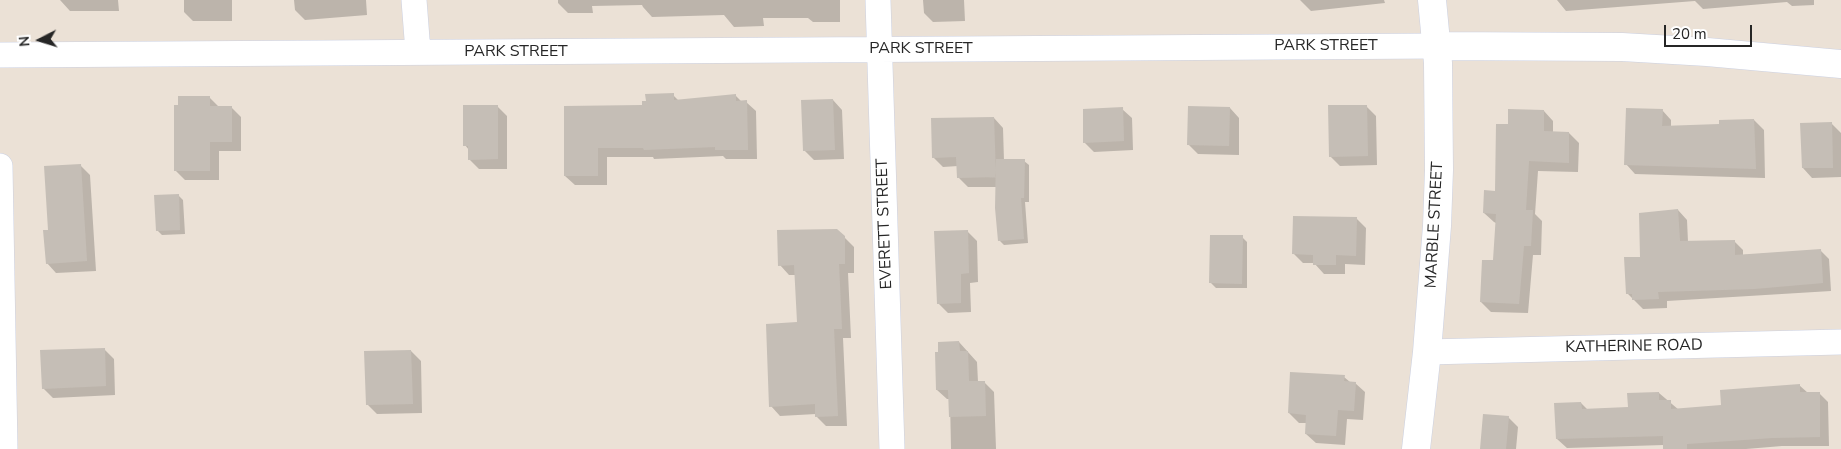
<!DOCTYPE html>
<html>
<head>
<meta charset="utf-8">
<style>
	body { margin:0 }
	#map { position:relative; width:1841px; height:449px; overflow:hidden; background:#ebe1d6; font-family:"Nunito Sans",sans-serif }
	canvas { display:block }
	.north { position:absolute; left:15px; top:15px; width:50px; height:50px; -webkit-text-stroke:4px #fff; paint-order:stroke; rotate:265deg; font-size:14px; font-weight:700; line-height:20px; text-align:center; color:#262626 }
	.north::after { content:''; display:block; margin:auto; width:18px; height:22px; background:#262626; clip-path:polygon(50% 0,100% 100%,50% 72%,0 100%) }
	.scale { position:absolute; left:1664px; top:25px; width:88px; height:22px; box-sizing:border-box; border:2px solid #262626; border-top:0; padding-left:6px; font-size:15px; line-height:18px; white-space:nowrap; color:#262626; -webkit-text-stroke:4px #fff; paint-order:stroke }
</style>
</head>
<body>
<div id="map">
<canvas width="1841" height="449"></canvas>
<div class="north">N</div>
<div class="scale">20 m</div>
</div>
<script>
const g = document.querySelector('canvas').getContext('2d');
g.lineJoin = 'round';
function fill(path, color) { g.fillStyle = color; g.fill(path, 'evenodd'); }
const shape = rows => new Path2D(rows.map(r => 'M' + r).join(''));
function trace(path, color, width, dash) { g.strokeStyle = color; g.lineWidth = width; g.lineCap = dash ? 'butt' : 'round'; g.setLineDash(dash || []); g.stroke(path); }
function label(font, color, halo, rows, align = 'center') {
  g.font = font + ' "Nunito Sans",sans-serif'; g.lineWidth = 5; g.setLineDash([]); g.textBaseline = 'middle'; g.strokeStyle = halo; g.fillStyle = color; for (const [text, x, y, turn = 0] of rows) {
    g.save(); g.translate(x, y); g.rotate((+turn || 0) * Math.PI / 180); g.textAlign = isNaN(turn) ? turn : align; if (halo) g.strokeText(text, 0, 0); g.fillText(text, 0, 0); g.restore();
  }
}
const shadow = shape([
	[60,0,118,0,119,11,70,11],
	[184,0,232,0,232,21,193,21,184,12],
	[294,0,366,0,367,15,305,20,295,10],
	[558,0,840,0,840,22,813,22,808,18,763,18,764,26,734,27,724,15,652,17,643,7,642,5,592,6,593,13,568,13,558,3],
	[923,0,964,0,965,21,933,22,924,13],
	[1300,0,1384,0,1385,3,1311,11],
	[1557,0,1814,0,1814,5,1792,6,1787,2,1703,9,1695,1,1566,11],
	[673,95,679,101,736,96,742,102,746,102,756,111,757,159,726,159,723,156,654,159,653,157,607,157,607,185,575,185,565,176,644,106],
	[209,97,219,107,231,107,241,117,241,151,219,151,219,180,185,180,175,170],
	[833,100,842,110,844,159,814,160,804,150],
	[497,106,507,116,507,169,479,169,469,159,469,150,465,145],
	[1366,106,1376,116,1377,165,1340,166,1330,156],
	[1230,108,1239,118,1239,155,1198,154,1188,144],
	[1122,109,1132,118,1133,150,1094,152,1084,142],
	[1662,110,1671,120,1671,127,1720,126,1754,120,1764,130,1765,178,1635,174,1626,164],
	[1544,111,1553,121,1553,133,1569,133,1579,143,1578,172,1538,171,1535,214,1542,221,1541,255,1533,255,1528,313,1491,312,1481,302,1494,261,1496,223,1494,222,1484,213,1496,192,1509,125],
	[994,118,1003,128,1004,161,1024,161,1029,165,1029,202,1025,202,1028,243,1004,245,999,240,997,187,968,187,959,178,958,166,943,167,933,157],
	[1831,123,1841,133,1841,177,1812,178,1803,168],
	[80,165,90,175,96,271,56,273,47,263,50,231],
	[178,195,183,200,185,234,162,235,157,230],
	[1678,210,1687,220,1688,242,1734,241,1743,250,1743,255,1820,250,1829,259,1831,291,1667,301,1667,308,1643,309,1627,293,1642,258],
	[1356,218,1366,228,1365,265,1345,264,1345,274,1324,274,1314,263,1303,263,1293,253],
	[837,230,854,247,854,273,848,273,851,338,843,338,847,426,826,426,817,417,816,414,780,416,771,406,798,324,796,275,789,275,780,265],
	[968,232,977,241,978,282,970,283,971,312,948,313,938,303],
	[1242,237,1247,242,1247,288,1216,288,1211,283],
	[959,342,977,362,978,382,984,382,994,392,996,449,951,449,950,399,947,399,937,390],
	[104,349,114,359,115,395,53,398,43,388],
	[411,351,421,361,422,413,377,414,367,404],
	[1344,377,1350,382,1355,383,1365,392,1363,420,1347,419,1345,445,1316,443,1306,434,1307,423,1299,423,1289,413],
	[1799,385,1808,393,1819,393,1828,402,1829,446,1782,446,1746,449,1664,449,1664,445,1567,448,1557,439,1581,403,1588,410,1629,409,1659,393,1679,410,1722,406],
	[1508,417,1518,427,1516,449,1481,449]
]);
const building = shape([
	[674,93,674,100,736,94,736,101,747,100,748,150,715,150,715,147,644,150,643,148,598,148,598,176,564,176,564,106,642,105,642,101,646,101,645,94],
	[178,96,210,96,210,106,232,106,232,142,210,142,210,171,174,171,174,105,178,105],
	[833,99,835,150,803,151,801,100],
	[463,105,498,105,498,159,468,160,468,146,463,146],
	[1328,105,1367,105,1368,156,1329,157],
	[1188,106,1230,107,1229,146,1187,145],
	[1123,107,1124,141,1083,143,1083,109],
	[1626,108,1663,109,1662,126,1719,124,1719,120,1754,119,1756,169,1624,165],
	[1508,109,1544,110,1544,131,1569,132,1569,163,1529,161,1526,210,1533,210,1531,246,1524,246,1519,304,1480,302,1482,260,1493,260,1496,214,1483,213,1484,190,1495,191,1496,124,1508,124],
	[994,117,996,177,957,178,956,157,932,158,931,118],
	[1832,122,1833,168,1802,168,1800,123],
	[996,159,1025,159,1024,198,1021,198,1024,239,998,241,995,208],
	[81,164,87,261,46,264,43,230,48,230,44,166],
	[179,194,180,230,156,231,154,195],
	[1678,209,1680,241,1735,240,1735,255,1821,249,1823,283,1754,289,1658,292,1659,299,1632,300,1632,294,1626,294,1624,257,1640,257,1639,213],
	[1293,216,1357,217,1356,256,1336,255,1336,265,1313,265,1313,255,1292,254],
	[837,229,845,236,845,264,839,264,842,329,834,329,838,416,815,417,815,404,769,407,766,324,797,322,794,265,778,266,777,230],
	[968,230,969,273,961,274,961,303,937,304,934,231],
	[1210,235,1243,235,1242,284,1209,283],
	[959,341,960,351,968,351,969,381,985,381,986,416,949,417,948,390,936,390,935,352,938,352,938,342],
	[105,348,106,386,42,389,40,350],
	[411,350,413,404,366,405,364,351],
	[1290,372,1345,375,1344,381,1356,382,1354,411,1338,410,1336,436,1305,434,1306,415,1288,413],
	[1800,384,1800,392,1820,392,1820,437,1772,438,1687,444,1687,449,1663,449,1663,436,1556,439,1554,403,1581,402,1582,409,1628,407,1627,393,1659,392,1659,400,1671,400,1671,409,1721,405,1720,390],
	[1483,414,1509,416,1506,449,1480,449]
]);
const street = shape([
	[414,0,418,52],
	[878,0,892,449],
	[0,55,1437,46],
	[0,166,5,449],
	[1427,352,1841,342]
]);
const secondary = shape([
	[1437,46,1622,47,1707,52,1841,64],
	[1416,449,1427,352,1437,226,1439,170,1438,63,1432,0]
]);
const streetNames = [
	["PARK STREET",1326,46],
	["PARK STREET",921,49],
	["PARK STREET",516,52],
	["EVERETT STREET",885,224,-92],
	["MARBLE STREET",1435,225,-87],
	["KATHERINE ROAD",1634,347,-1]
];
fill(shadow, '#0003');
fill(building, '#c5beb6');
trace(street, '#cbd0e1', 26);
trace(secondary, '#cbd0e1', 29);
trace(street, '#fff', 25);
trace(secondary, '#fff', 28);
label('16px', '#262626', '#fff', streetNames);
</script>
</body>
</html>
